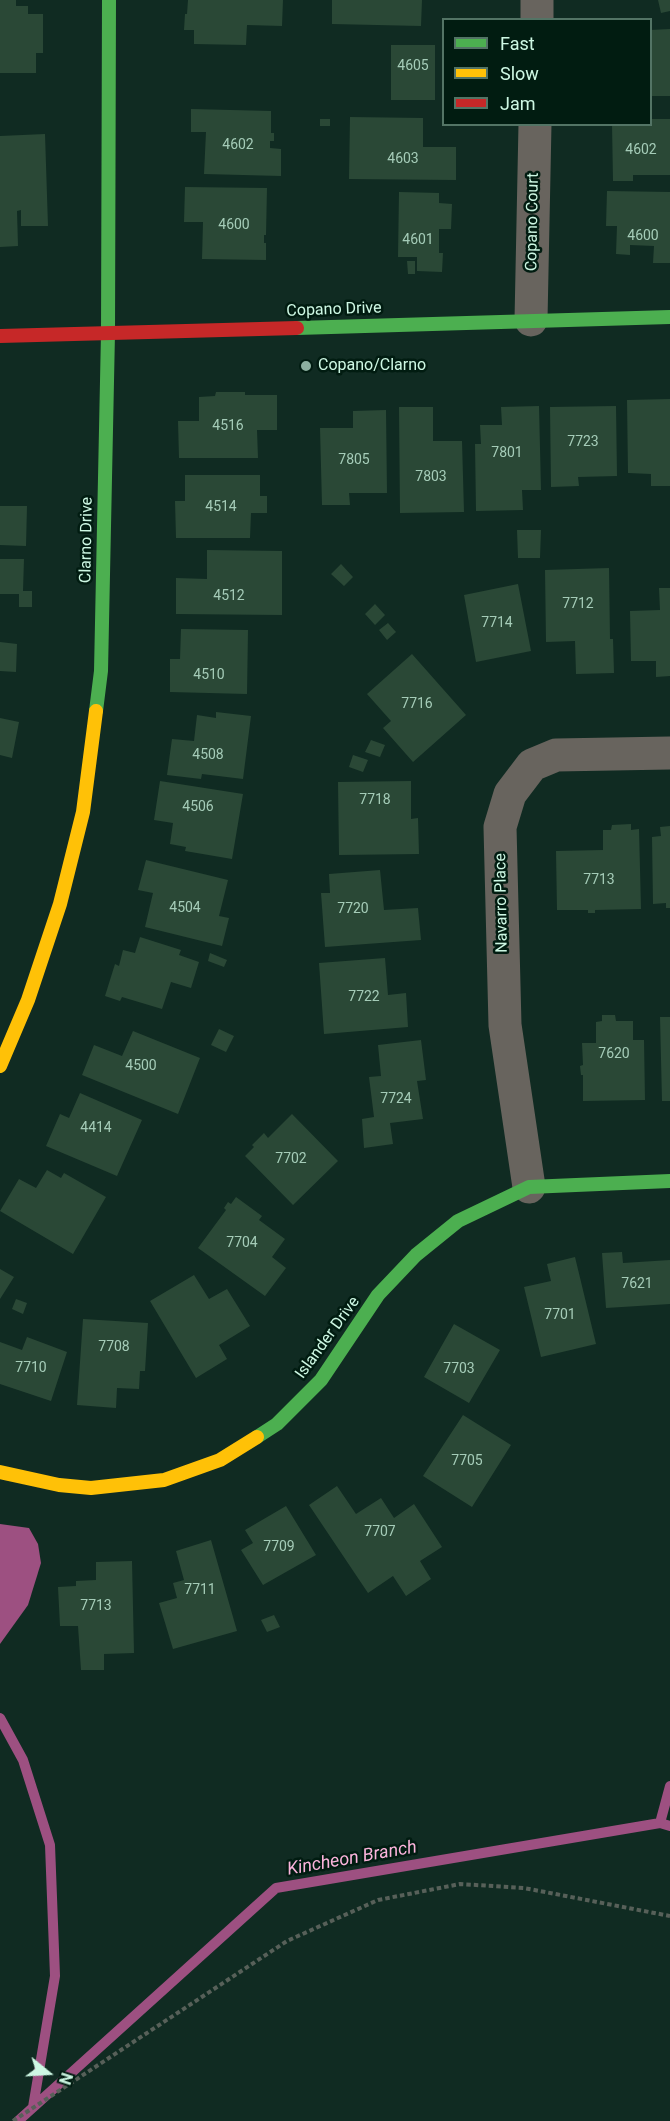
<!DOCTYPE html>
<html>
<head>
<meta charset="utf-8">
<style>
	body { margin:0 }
	#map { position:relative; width:670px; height:2121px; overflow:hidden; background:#102b22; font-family:Roboto,sans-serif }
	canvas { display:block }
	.legend { position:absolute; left:442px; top:18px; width:210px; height:108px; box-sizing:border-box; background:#011c11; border:2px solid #537465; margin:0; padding:8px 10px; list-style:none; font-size:18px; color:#cef8e4 }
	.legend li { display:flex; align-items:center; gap:12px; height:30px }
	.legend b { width:30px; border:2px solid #537465 }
	.north { position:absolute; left:18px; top:2043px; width:60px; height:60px; -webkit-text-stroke:4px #011c11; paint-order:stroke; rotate:108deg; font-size:16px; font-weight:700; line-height:24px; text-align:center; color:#cef8e4 }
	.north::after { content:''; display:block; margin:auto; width:21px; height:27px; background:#cef8e4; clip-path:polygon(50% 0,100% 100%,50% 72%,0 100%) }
</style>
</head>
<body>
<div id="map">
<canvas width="670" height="2121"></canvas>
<ul class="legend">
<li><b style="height:8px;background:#4caf50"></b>Fast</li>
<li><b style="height:8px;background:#ffc107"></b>Slow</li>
<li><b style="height:8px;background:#c62828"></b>Jam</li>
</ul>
<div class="north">N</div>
</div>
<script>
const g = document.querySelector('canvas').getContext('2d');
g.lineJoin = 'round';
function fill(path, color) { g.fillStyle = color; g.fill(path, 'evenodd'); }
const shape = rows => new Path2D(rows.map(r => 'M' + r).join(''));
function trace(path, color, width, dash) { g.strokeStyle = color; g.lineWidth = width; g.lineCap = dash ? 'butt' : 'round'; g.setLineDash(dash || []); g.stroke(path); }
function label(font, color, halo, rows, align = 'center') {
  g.font = font + ' Roboto,sans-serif'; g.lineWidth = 5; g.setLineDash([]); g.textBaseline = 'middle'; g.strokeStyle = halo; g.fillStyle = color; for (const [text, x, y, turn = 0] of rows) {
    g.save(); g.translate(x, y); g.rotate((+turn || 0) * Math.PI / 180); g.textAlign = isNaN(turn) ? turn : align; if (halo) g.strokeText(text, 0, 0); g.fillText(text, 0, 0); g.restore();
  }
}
const water = shape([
	[0,1524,29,1528,38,1544,41,1563,28,1605,0,1644]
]);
const stream = shape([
	[0,1718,23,1760,50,1845,55,1976,33,2107],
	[660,1823,670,1786],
	[18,2121,276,1888,660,1823,670,1826]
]);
const building = shape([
	[0,0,16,0,16,6,28,6,28,14,43,14,43,53,36,53,36,73,0,73],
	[188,0,283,0,282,26,247,25,246,45,194,44,194,30,184,30,185,14,187,14],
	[332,0,422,0,421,26,332,24],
	[658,0,670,0,670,11,661,13],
	[670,29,670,96,650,96,650,30],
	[391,45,435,45,435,100,391,100],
	[191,109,271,111,271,133,274,133,274,141,270,141,270,148,281,149,281,176,204,174,206,132,191,132],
	[350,117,423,118,423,147,456,147,456,180,349,179],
	[320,119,330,119,330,126,320,126],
	[650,119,670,119,670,175,633,175,633,181,613,181,612,124,650,124],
	[45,134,48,226,21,226,21,210,17,211,18,246,0,247,0,136],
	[185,187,267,188,266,235,264,235,264,243,266,243,266,260,202,259,203,222,184,222],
	[607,191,670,192,670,263,653,263,654,246,630,245,630,255,616,254,617,226,606,226],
	[399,192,439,193,439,203,452,204,451,229,439,229,439,253,443,253,442,272,417,271,417,257,398,257],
	[407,261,415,261,415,274,408,274],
	[216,392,245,392,245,395,277,395,277,430,257,430,258,458,179,458,178,421,199,421,199,397,215,396],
	[670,399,670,486,651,486,651,474,628,473,627,400],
	[539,406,541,490,522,490,523,510,476,511,475,444,481,444,480,425,502,425,501,407],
	[616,406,617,476,578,477,579,486,551,487,550,407],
	[399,407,433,407,433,441,462,441,464,512,400,513],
	[386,410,387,493,349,493,350,505,322,505,320,428,353,428,353,411],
	[185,475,260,475,260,496,267,496,267,513,251,513,250,538,176,538,175,501,185,501],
	[0,506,27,506,26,546,0,545],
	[517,530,541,530,540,558,518,558],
	[207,550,282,551,282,615,176,614,176,578,207,579],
	[0,559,24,559,23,591,32,591,32,607,19,607,19,594,0,594],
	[341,564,353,577,344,586,331,574],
	[609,568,610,639,613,639,614,673,576,674,575,641,546,642,545,570],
	[518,584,531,651,476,662,464,595],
	[659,588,670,588,670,676,656,677,656,661,631,661,630,611,660,610],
	[375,604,385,615,375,625,365,614],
	[388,623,396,632,387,640,379,630],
	[181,629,248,630,247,694,170,692,170,659,180,659],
	[0,642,17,644,16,672,0,671],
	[412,654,466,715,413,762,383,728,391,721,367,694],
	[216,712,251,716,243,779,202,774,201,779,167,775,172,739,194,741,197,715,216,718],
	[0,718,19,722,12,758,0,755],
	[371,740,385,745,380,757,365,752],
	[353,755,368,760,363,772,349,767],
	[160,781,243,794,232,859,185,851,186,847,170,844,173,823,154,820],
	[411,781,411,819,418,818,419,854,339,855,338,782],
	[631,824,631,830,639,829,641,909,595,910,595,913,588,913,588,910,557,910,556,851,603,850,603,830,611,830,612,825],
	[670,826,670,908,666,908,666,903,653,904,652,837,661,836,660,827],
	[146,860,228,880,219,916,229,918,222,946,145,927,153,893,138,890],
	[380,870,384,910,418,908,421,940,325,947,321,893,330,893,329,874],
	[140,937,181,950,179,955,199,962,191,988,171,982,162,1009,122,997,120,1001,105,996,115,964,119,966,123,950,135,953],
	[210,953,227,960,224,967,208,961],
	[385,958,388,995,406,993,408,1027,324,1034,319,963],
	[602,1015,615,1015,616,1021,633,1021,633,1040,644,1040,645,1100,583,1101,583,1075,581,1075,580,1066,583,1065,582,1043,596,1043,596,1022,602,1021],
	[660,1017,670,1017,670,1101,662,1101],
	[219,1029,234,1036,226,1052,211,1045],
	[133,1031,200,1058,178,1114,82,1075,94,1045,122,1056],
	[421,1040,426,1080,417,1081,423,1119,390,1123,393,1144,364,1148,362,1119,374,1117,369,1077,381,1076,378,1045],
	[80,1093,142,1120,117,1176,46,1146,60,1114,69,1118],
	[292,1114,338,1161,293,1205,245,1156,254,1147,252,1145,264,1133,268,1138],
	[47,1170,61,1178,64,1173,106,1197,73,1254,0,1211,19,1179,36,1188],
	[236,1197,262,1216,259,1220,285,1239,272,1257,286,1268,265,1296,198,1248,226,1210,224,1208,228,1202,231,1204],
	[622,1252,623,1263,670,1260,670,1304,606,1308,602,1253],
	[575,1257,596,1344,541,1357,524,1287,551,1281,547,1264],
	[0,1269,14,1277,0,1299],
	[194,1275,209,1299,227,1289,250,1326,219,1345,227,1359,196,1378,150,1301],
	[16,1299,27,1303,23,1314,12,1309],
	[83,1319,148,1323,145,1371,140,1371,139,1389,117,1388,116,1408,77,1405],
	[454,1324,500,1350,469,1403,424,1377],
	[27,1337,67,1352,51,1401,0,1384,0,1342,22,1350],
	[463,1415,511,1445,472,1507,423,1476],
	[337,1486,356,1514,381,1498,394,1518,414,1504,442,1547,420,1561,431,1579,406,1596,393,1576,368,1593,309,1505],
	[286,1506,316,1555,263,1585,241,1550,253,1543,245,1530],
	[211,1540,237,1631,173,1649,159,1603,177,1598,173,1583,184,1580,176,1551],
	[132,1561,134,1653,104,1654,104,1670,81,1670,78,1626,60,1626,58,1587,76,1586,76,1581,96,1580,96,1562],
	[274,1615,280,1627,267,1632,261,1620]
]);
const path = shape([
	[13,2121,287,1941,378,1900,460,1884,524,1888,670,1916]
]);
const street = shape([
	[537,20,537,0],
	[531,320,535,124],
	[529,1187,505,1025,500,827,510,794,532,765,556,755,670,753]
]);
const fast = shape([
	[297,328,670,317],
	[96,711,101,671,108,333,109,0],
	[257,1437,277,1424,321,1380,378,1295,416,1255,458,1221,529,1187,670,1181]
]);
const slow = shape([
	[0,1066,28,1000,60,904,83,812,96,711],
	[0,1472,59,1485,91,1488,164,1480,220,1460,257,1437]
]);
const jam = shape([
	[0,336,297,328]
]);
const markers = [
	[306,366,6,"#8cb0a0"]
];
const numberNames = [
	["4605",413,66],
	["4602",238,145],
	["4602",641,150],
	["4603",403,159],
	["4600",234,225],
	["4600",643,236],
	["4601",418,240],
	["4516",228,426],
	["7723",583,442],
	["7801",507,453],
	["7805",354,460],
	["7803",431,477],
	["4514",221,507],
	["4512",229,596],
	["7712",578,604],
	["7714",497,623],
	["4510",209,675],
	["7716",417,704],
	["4508",208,755],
	["7718",375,800],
	["4506",198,807],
	["7713",599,880],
	["4504",185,908],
	["7720",353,909],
	["7722",364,997],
	["7620",614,1054],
	["4500",141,1066],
	["7724",396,1099],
	["4414",96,1128],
	["7702",291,1159],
	["7704",242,1243],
	["7621",637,1284],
	["7701",560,1315],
	["7708",114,1347],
	["7710",31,1368],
	["7703",459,1369],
	["7705",467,1461],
	["7707",380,1532],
	["7709",279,1547],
	["7711",200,1590],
	["7713",96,1606]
];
const streetNames = [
	["Copano Court",533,222,-89],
	["Copano Drive",334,310,-2],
	["Clarno Drive",87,540,-89],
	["Navarro Place",502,903,-91],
	["Islander Drive",328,1338,-54]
];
const poiNames = [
	["Copano/Clarno",318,366]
];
const waterNames = [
	["Kincheon Branch",352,1859,-10]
];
fill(water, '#9d5081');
trace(stream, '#9d5081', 10);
fill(building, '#2a4836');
trace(path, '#576059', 4, [4.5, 3]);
trace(street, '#68645e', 33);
trace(fast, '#4caf50', 14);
trace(slow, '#ffc107', 14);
trace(jam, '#c62828', 14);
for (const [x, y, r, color] of markers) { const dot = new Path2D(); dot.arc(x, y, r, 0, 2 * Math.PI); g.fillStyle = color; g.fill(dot); trace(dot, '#011c11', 2); }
label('14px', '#a5ccb8', null, numberNames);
label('16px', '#cef8e4', '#011c11', streetNames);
label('16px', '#cef8e4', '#011c11', poiNames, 'left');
label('italic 18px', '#fbb4dc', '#011c11', waterNames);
</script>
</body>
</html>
